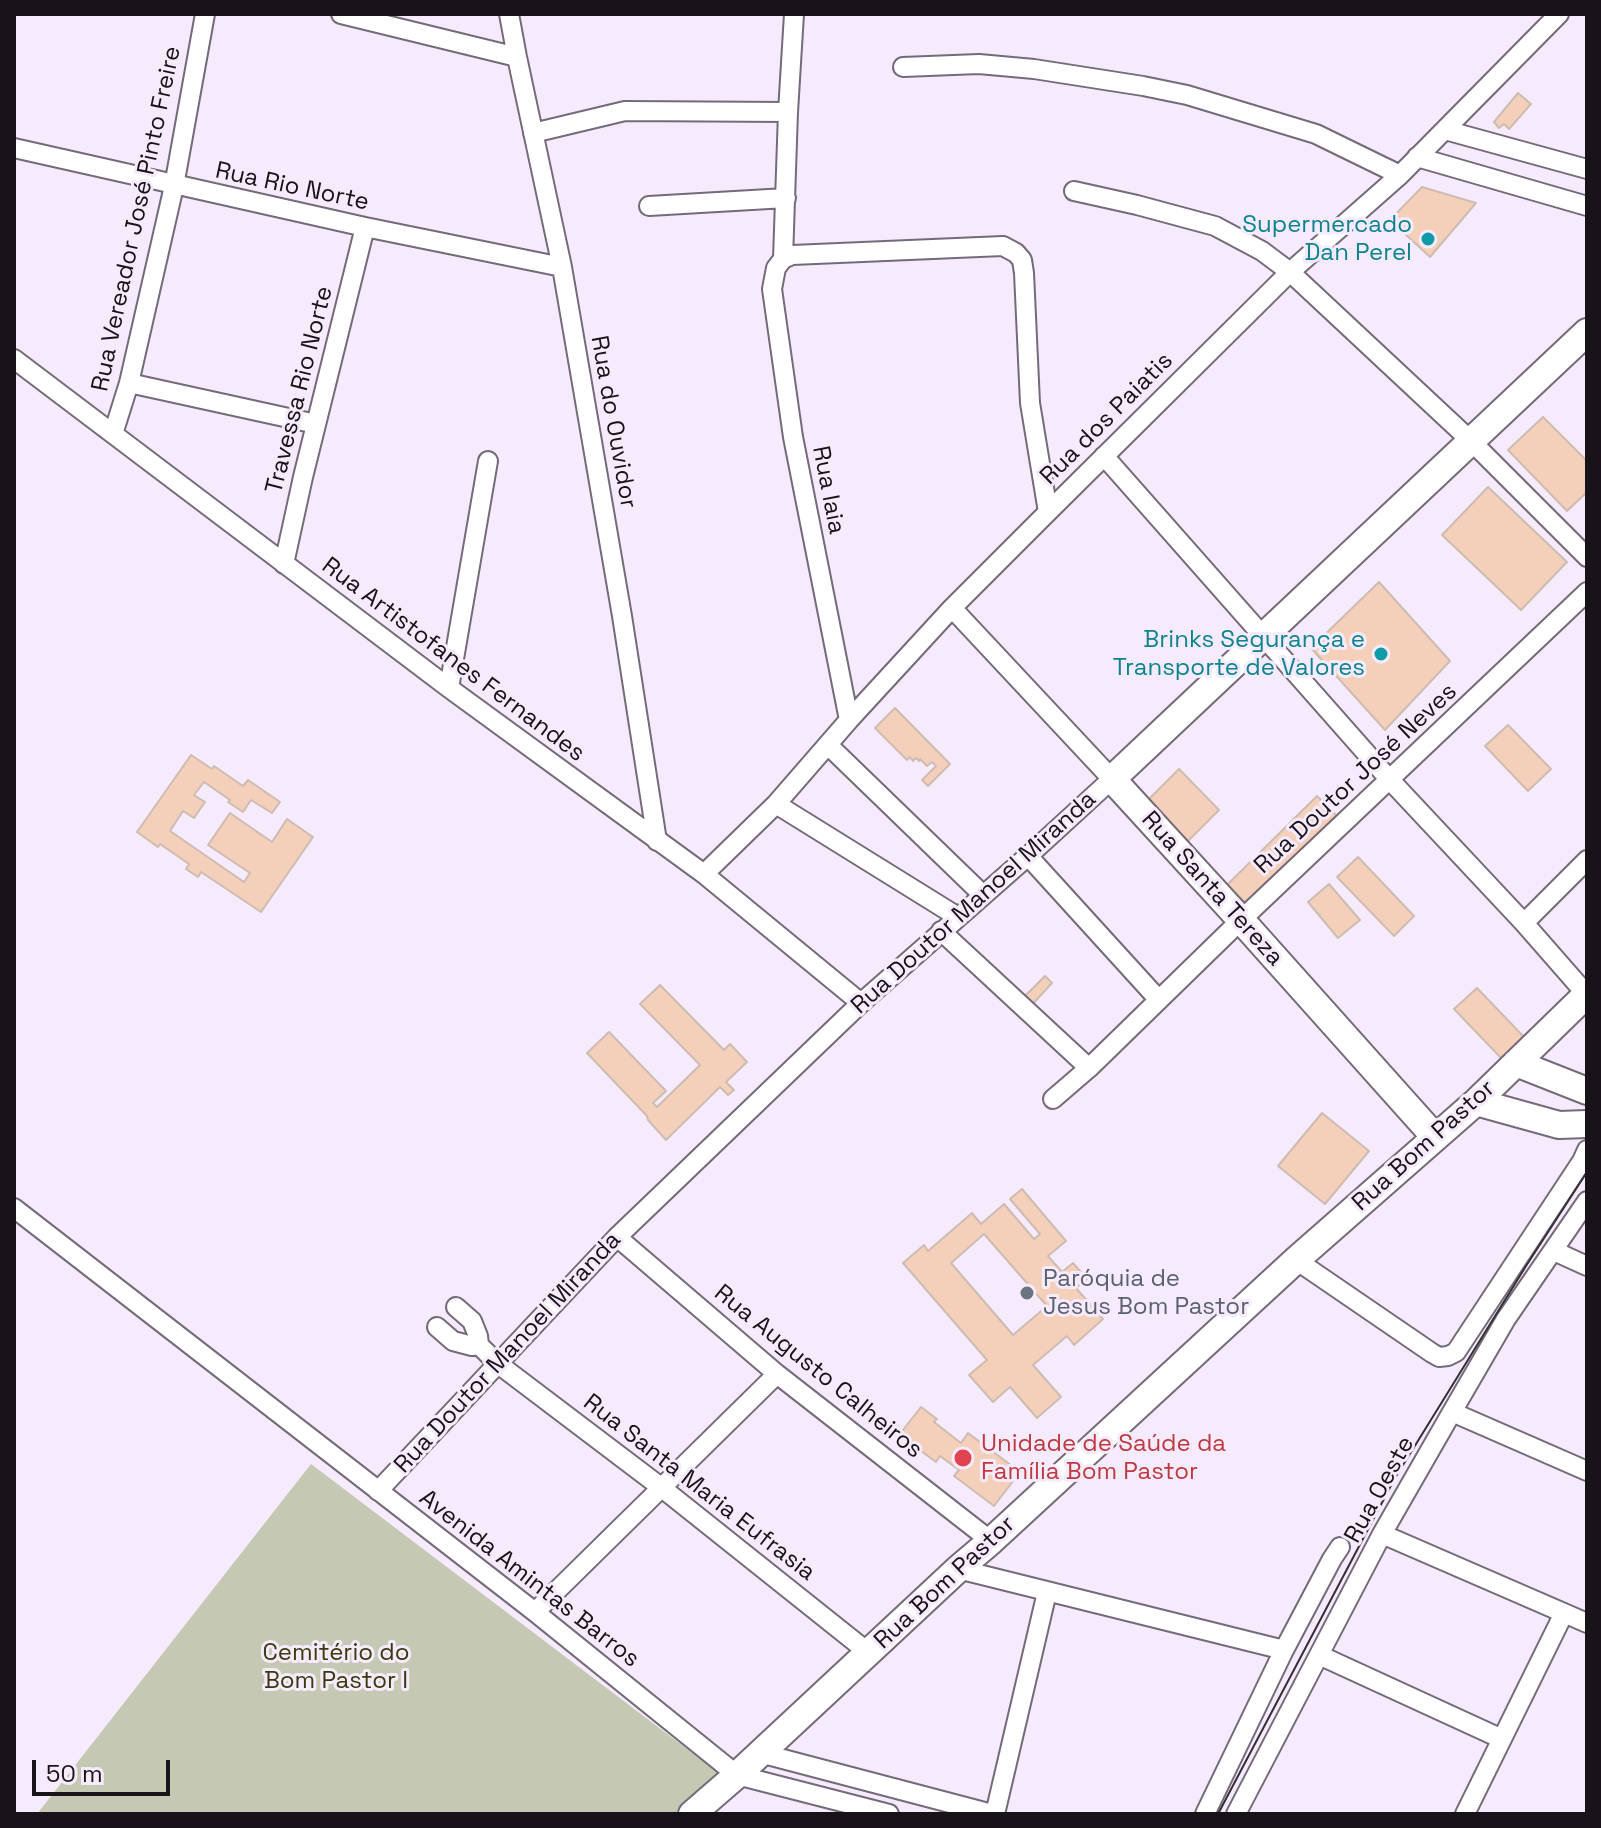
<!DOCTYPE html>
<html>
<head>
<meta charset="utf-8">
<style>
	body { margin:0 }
	#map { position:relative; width:1601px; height:1828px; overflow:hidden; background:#f6ebfc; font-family:"Space Grotesk",sans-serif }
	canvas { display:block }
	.frame { position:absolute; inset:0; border:16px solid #171319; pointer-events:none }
	.scale { position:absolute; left:32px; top:1760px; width:138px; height:36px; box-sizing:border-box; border:4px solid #171319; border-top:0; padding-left:10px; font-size:24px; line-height:28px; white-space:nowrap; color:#171319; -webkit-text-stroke:6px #f6ebfc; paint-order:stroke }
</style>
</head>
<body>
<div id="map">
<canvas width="1601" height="1828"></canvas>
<div class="frame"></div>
<div class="scale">50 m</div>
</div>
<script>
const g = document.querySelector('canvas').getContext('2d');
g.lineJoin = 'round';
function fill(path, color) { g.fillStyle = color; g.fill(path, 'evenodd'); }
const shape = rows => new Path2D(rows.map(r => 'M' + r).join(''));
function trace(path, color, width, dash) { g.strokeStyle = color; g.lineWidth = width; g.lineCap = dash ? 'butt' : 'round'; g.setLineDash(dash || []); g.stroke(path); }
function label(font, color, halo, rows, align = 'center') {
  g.font = font + ' "Space Grotesk",sans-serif'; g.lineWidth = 6; g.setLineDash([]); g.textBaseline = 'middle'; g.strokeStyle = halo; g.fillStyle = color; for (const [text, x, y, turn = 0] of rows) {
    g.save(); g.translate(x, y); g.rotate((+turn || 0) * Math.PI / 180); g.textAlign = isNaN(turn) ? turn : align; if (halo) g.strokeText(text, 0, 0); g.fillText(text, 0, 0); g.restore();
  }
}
const green = shape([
	[311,1464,724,1777,682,1814,37,1814]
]);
const building = shape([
	[1518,93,1531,104,1509,129,1504,124,1499,128,1494,122,1518,93],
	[1422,187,1476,203,1430,257,1390,220,1422,187],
	[1543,417,1587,461,1587,492,1567,511,1508,450,1543,417],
	[1488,487,1567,562,1521,610,1442,535,1488,487],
	[1379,582,1450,661,1385,730,1311,648,1379,582],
	[895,708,950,764,928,786,922,780,936,766,932,762,927,766,920,759,919,761,916,758,913,761,910,757,907,760,875,728,895,708],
	[1508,725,1551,769,1528,791,1485,746,1508,725],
	[191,755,212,769,214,766,243,786,248,780,280,802,272,813,251,800,243,812,228,802,230,800,204,782,194,795,205,802,194,818,183,811,170,831,244,882,250,873,208,845,230,813,272,842,287,819,313,837,261,912,201,872,198,877,186,869,189,864,160,844,158,847,137,832,191,755],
	[1179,769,1219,810,1188,841,1148,800,1179,769],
	[1317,796,1338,817,1249,906,1227,885,1317,796],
	[1358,857,1414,916,1394,936,1337,877,1358,857],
	[1329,884,1360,920,1338,938,1308,902,1329,884],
	[1045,976,1052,983,1029,1008,1021,1000,1045,976],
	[660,985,724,1050,730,1044,747,1062,726,1082,734,1090,728,1095,720,1087,666,1140,648,1120,647,1116,587,1053,609,1032,666,1091,653,1103,657,1107,700,1065,640,1004,660,985],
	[1477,988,1524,1037,1501,1058,1454,1009,1477,988],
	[1322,1113,1369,1151,1325,1204,1278,1166,1322,1113],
	[1022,1189,1066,1241,1048,1256,1062,1272,1073,1263,1087,1279,1076,1288,1103,1319,1074,1345,1067,1336,1033,1365,1061,1397,1037,1418,1010,1387,993,1402,969,1375,987,1360,903,1263,924,1245,928,1251,972,1213,981,1224,1004,1204,1034,1239,1040,1234,1010,1199,1022,1189],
	[984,1234,1047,1306,1013,1335,951,1263,984,1234],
	[921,1407,937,1419,934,1422,961,1443,968,1433,1020,1472,994,1506,954,1476,959,1470,940,1456,936,1462,899,1435,921,1407]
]);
const street = shape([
	[341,14,517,57],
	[509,14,517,57,562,267,622,616,657,841],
	[903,67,979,64,1034,69,1143,86,1187,95,1316,134,1400,175],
	[1445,130,1587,169],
	[533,133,625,111,788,112],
	[14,148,365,227,562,267],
	[1417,157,1587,206],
	[1074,191,1137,205,1215,226,1262,251,1290,272,1471,441,1587,557],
	[649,206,786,198],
	[783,259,788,112,794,14],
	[14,359,449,688,704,874,861,1003],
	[129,383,316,424],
	[113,434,129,383,174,186,205,14],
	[1104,456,1390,780,1524,923,1587,995],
	[284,564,303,477,365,227],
	[449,688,488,461],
	[849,720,793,437,772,289,776,268,783,259,792,255,1003,246,1016,253,1022,260,1024,273,1030,403,1048,512],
	[828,745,983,895],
	[776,804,958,917],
	[1028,856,1159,1000],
	[704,874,776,804,849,720,952,608,1048,512,1290,272,1400,175,1559,14],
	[1524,923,1587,860],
	[941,931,1089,1068],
	[1053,1099,1089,1068,1241,920,1587,592],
	[14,1208,535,1612,737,1775,889,1814],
	[617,1237,777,1374,991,1541],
	[1554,1251,1587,1266],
	[1296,1260,1432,1353,1439,1357,1448,1356,1456,1352,1582,1161,1587,1150],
	[456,1307,472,1321,478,1336,479,1345],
	[437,1327,453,1341,472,1346,479,1345,497,1363,662,1488,869,1653],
	[1452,1412,1587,1471],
	[378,1491,617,1237,861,1003,1028,856,1112,779,952,608],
	[1382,1534,1587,1623],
	[958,1569,1284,1650,1332,1559,1340,1547],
	[535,1612,777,1374],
	[1319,1655,1502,1739],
	[760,1753,992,1814],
	[995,1814,1047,1592],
	[1205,1814,1284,1650],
	[1236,1814,1382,1534,1452,1412,1506,1319,1587,1201],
	[1465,1814,1564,1613]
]);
const secondary = shape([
	[1516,1063,1587,1091],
	[1476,1102,1559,1125,1587,1124],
	[1435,1137,1241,920,1112,779,1587,332],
	[692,1814,737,1775,958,1569,991,1541,1296,1260,1476,1102,1587,994]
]);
const tram = shape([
	[1218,1814,1395,1478,1526,1266,1587,1172]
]);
const markers = [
	[1428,239,8,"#0f9aa8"],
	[1381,654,8,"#0f9aa8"],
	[1027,1293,8,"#6b7280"],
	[963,1458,10,"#e0444e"]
];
const streetNames = [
	["Rua Rio Norte",292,187,12],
	["Rua Vereador José Pinto Freire",137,219,-78],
	["Travessa Rio Norte",300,390,-76],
	["Rua dos Paiatis",1107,419,-45],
	["Rua do Ouvidor",613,422,80],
	["Rua Iaia",828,490,79],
	["Rua Artistofanes Fernandes",453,660,37],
	["Rua Doutor José Neves",1356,779,-43],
	["Rua Santa Tereza",1212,889,48],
	["Rua Doutor Manoel Miranda",974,903,-42],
	["Rua Bom Pastor",1424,1146,-42],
	["Rua Doutor Manoel Miranda",508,1353,-47],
	["Rua Augusto Calheiros",818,1372,39],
	["Rua Santa Maria Eufrasia",699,1488,38],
	["Rua Oeste",1380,1490,-61],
	["Avenida Amintas Barros",529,1579,38],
	["Rua Bom Pastor",945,1583,-43]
];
const cultureNames = [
	["Supermercado",1412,225],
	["Dan Perel",1412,253],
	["Brinks Segurança e",1365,640],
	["Transporte de Valores",1365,668]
];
const worshipNames = [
	["Paróquia de",1043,1279],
	["Jesus Bom Pastor",1043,1307]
];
const healthNames = [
	["Unidade de Saúde da",981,1444],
	["Família Bom Pastor",981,1472]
];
const parkNames = [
	["Cemitério do",336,1653],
	["Bom Pastor I",336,1681]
];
fill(green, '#c5c8b2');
fill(building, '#f4cfba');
trace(building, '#cebcb2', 2);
trace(street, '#746a79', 22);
trace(secondary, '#746a79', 30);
trace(street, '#fff', 18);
trace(secondary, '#fff', 26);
trace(tram, '#342f36', 2);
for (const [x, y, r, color] of markers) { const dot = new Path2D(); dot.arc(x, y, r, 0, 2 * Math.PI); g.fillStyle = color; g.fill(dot); trace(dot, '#f6ebfc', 3); }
label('24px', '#171319', '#f6ebfc', streetNames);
label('24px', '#0d838f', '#f6ebfc', cultureNames, 'right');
label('24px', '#5b616d', '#f6ebfc', worshipNames, 'left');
label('24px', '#be3a42', '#f6ebfc', healthNames, 'left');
label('24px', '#373a0d', '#f6ebfc', parkNames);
</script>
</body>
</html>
